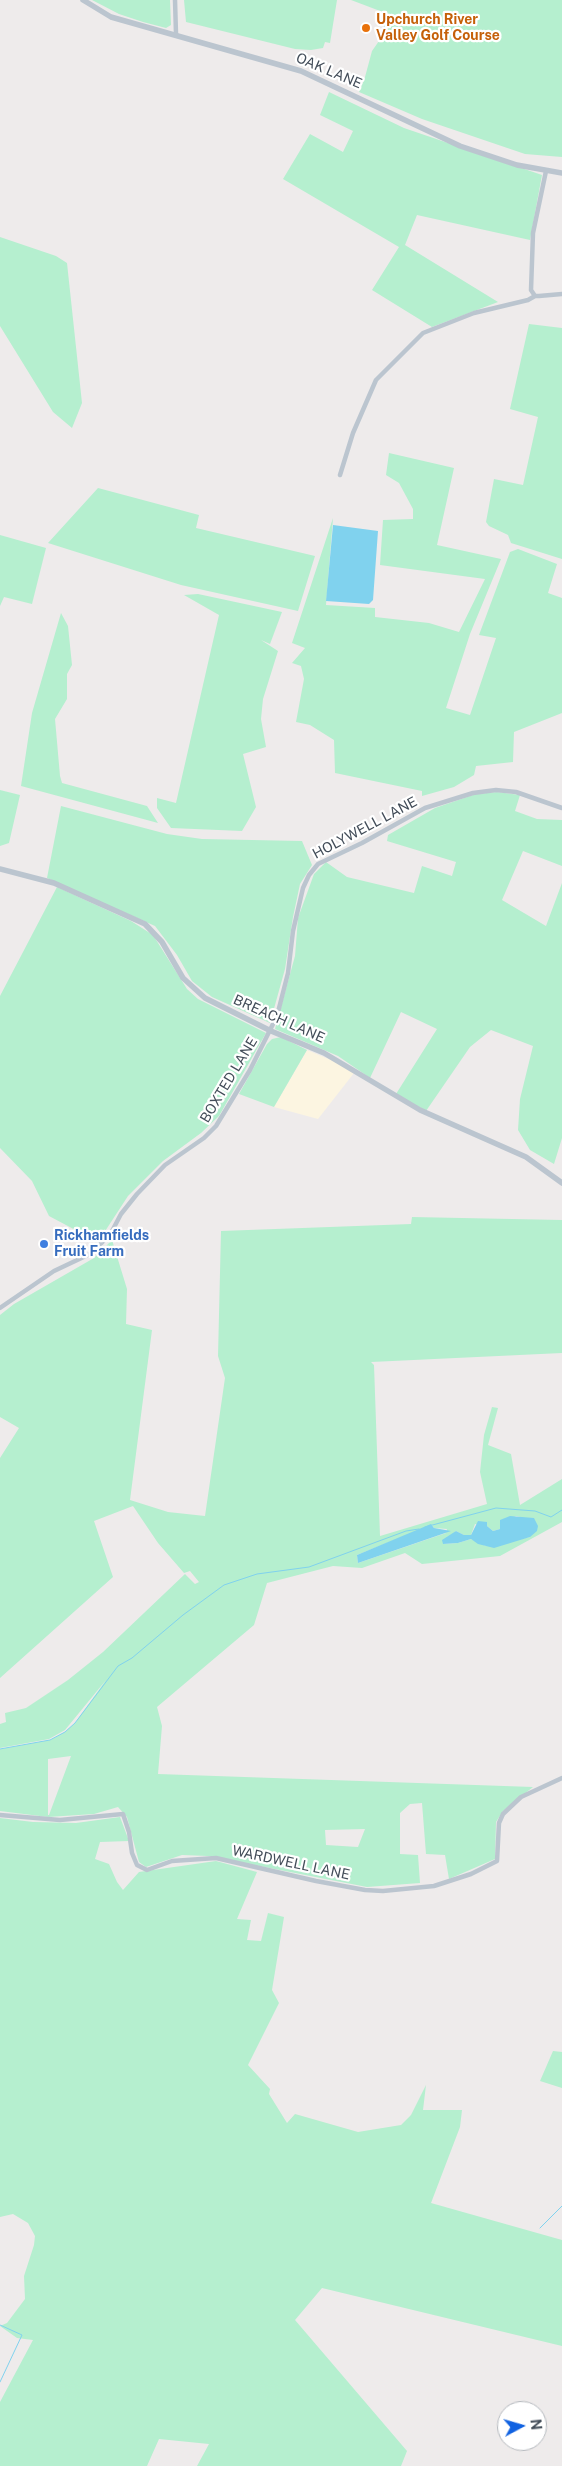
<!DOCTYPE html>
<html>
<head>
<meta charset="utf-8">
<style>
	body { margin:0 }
	#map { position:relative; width:562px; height:2466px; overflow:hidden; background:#eeebeb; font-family:"Public Sans",sans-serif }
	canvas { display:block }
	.north { position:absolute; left:497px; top:2401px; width:50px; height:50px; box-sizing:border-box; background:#fff; border:1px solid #b4b8bd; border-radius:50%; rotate:84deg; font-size:14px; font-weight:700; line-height:20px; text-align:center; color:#434d59 }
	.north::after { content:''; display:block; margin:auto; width:18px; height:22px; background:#1162e1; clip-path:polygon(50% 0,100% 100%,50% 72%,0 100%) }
</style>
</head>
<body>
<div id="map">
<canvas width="562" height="2466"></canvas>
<div class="north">N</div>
</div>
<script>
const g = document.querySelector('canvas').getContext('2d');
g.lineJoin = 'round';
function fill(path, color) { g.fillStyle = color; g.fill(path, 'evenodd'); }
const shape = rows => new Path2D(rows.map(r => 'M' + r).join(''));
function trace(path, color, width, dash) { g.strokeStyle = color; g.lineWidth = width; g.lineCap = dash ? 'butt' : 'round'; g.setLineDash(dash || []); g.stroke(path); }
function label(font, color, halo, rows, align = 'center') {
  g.font = font + ' "Public Sans",sans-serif'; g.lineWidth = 4.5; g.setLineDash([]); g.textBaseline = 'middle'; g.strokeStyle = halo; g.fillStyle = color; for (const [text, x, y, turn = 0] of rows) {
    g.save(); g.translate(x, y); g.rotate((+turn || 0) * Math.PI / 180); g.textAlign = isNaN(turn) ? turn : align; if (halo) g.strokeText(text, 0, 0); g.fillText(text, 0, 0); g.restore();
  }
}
const commercial = shape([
	[307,1050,338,1063,354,1073,318,1119,274,1107]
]);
const green = shape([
	[92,0,170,0,171,25,166,28,143,22,119,14],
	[184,0,337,0,330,43,325,42,323,48,311,50,295,49,186,22],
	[351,0,562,0,562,157,525,154,422,119,359,92,365,77,372,51,379,41,388,14],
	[329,92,404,128,542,175,530,240,417,215,405,245,498,302,432,327,372,290,399,247,283,179,310,134,343,152,353,131,320,115],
	[0,237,56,256,67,263,82,403,72,428,53,412,0,326],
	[529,324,562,328,562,559,511,543,508,535,489,526,486,522,494,479,523,485,538,417,510,409],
	[389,453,454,468,437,545,501,559,470,634,446,708,470,715,496,638,479,635,510,552,518,549,557,564,548,593,562,598,562,713,514,732,513,762,476,766,474,775,454,787,422,796,422,791,335,773,334,740,310,725,296,722,304,679,301,666,292,663,305,648,292,643,333,518,326,605,375,608,375,617,429,623,459,632,485,579,380,565,383,520,413,519,413,509,399,483,386,475],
	[98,488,199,515,196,528,315,556,298,611,181,585,48,543],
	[0,535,46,548,32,604,4,597,0,606],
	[198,594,282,612,270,644,261,640,278,651,263,699,261,719,266,747,243,754,256,807,242,831,171,828,157,808,157,798,176,803,219,615,184,595],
	[61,613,68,626,72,665,67,674,67,699,55,719,60,776,62,783,147,806,158,823,21,786,32,713],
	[0,790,20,795,9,843,0,846],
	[497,792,520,795,515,811,537,819,562,820,562,866,523,851,502,900,546,926,562,883,562,1138,554,1164,530,1150,518,1130,520,1099,533,1046,491,1030,470,1047,426,1111,396,1094,437,1029,401,1012,370,1078,338,1056,275,1029,295,956,298,918,314,874,326,862,347,877,414,893,422,866,452,876,456,862,387,841,388,835,435,808,476,794],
	[61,806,167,834,202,839,302,841,312,865,300,884,293,917,285,969,270,1023,212,997,192,981,177,955,155,926,47,878],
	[57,887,131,921,153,935,187,989,198,999,266,1033,219,1116,201,1133,163,1161,128,1196,98,1242,49,1216,32,1181,0,1148,0,996],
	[281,1037,307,1050,274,1107,239,1094,267,1044,272,1039],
	[412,1217,562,1220,562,1353,371,1362,374,1365,380,1536,487,1504,480,1472,484,1435,492,1407,498,1408,488,1445,511,1454,520,1505,562,1479,562,1522,500,1556,422,1564,405,1553,362,1568,333,1566,267,1583,254,1625,157,1707,162,1726,158,1774,533,1787,503,1811,496,1822,495,1859,449,1879,445,1855,426,1854,422,1803,410,1804,400,1813,400,1854,418,1855,420,1883,367,1887,208,1856,182,1855,146,1867,139,1862,127,1817,118,1807,94,1814,48,1817,0,1811,0,1749,50,1740,65,1732,75,1723,106,1680,65,1730,49,1739,0,1748,0,1724,6,1722,5,1713,26,1708,68,1680,103,1652,185,1574,195,1584,199,1582,190,1571,184,1573,158,1543,133,1506,94,1521,113,1577,0,1678,0,1458,19,1428,0,1417,0,1315,14,1304,94,1258,112,1240,127,1289,126,1324,152,1330,130,1500,168,1512,205,1516,225,1378,218,1356,221,1231,411,1224],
	[516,1516,520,1517,530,1537,486,1546,471,1539,458,1543,443,1544,456,1531,464,1535,471,1535,475,1524,487,1526,493,1531,500,1529,500,1524],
	[432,1525,434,1528,447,1529,446,1533,358,1563,357,1555],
	[71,1756,49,1815,48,1815,48,1759],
	[365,1829,358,1847,326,1845,325,1830],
	[120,1817,129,1841,100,1842,95,1859,109,1864,117,1882,123,1890,139,1872,216,1861,257,1872,237,1919,251,1920,247,1940,261,1941,268,1913,284,1917,272,1990,279,2003,248,2065,270,2089,269,2094,287,2123,295,2114,358,2132,401,2125,411,2115,426,2085,423,2110,462,2110,460,2127,431,2203,562,2240,562,2346,322,2288,295,2320,407,2451,401,2466,197,2466,209,2444,159,2439,147,2466,0,2466,0,2402,33,2340,17,2338,0,2326,7,2323,25,2299,24,2276,34,2245,35,2236,28,2223,13,2214,0,2217,0,1818,33,1822,76,1823],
	[553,2051,562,2052,562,2088,540,2081]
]);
const water = shape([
	[333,525,378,531,373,600,369,604,326,601],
	[510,1516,534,1518,538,1526,537,1531,530,1537,494,1548,478,1544,471,1539,458,1543,443,1544,442,1540,456,1531,464,1535,471,1535,478,1521,487,1522,487,1526,493,1531,500,1529,500,1520],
	[431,1524,434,1528,451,1531,358,1563,357,1555]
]);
const stream = shape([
	[425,1527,496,1508,535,1511,551,1517,562,1510],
	[0,1749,50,1740,65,1732,75,1723,118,1666,132,1658,183,1615,224,1585,257,1574,309,1567,406,1531,419,1529],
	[540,2228,562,2206],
	[0,2325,22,2335,0,2382]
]);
const minor = shape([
	[175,0,176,34],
	[546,171,533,233,531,290,535,296,539,296,562,294],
	[340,475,353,433,376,380,423,333,474,313,528,300,535,296],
	[0,1308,54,1271,92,1253,111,1233,121,1214,137,1194,165,1165,204,1138,216,1126,250,1070,277,1016,288,973,293,931,303,888,309,875,318,864,362,843,425,808,473,793,496,790,516,792,562,808],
	[0,1815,60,1820,123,1814,129,1832,132,1853,137,1865,147,1870,172,1861,216,1858,316,1881,365,1890,383,1891,434,1886,471,1874,497,1861,499,1823,503,1814,521,1797,562,1778]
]);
const tertiary = shape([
	[83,0,111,17,301,71,460,146,517,165,562,173],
	[0,869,54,883,145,924,162,942,183,978,205,998,271,1031,324,1053,420,1110,526,1157,562,1183]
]);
const markers = [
	[366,28,5,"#e8710a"],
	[44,1244,5,"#3f7fe0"]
];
const foodNames = [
	["Upchurch River",376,20],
	["Valley Golf Course",376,36]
];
const streetNames = [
	["OAK LANE",329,71,23],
	["HOLYWELL LANE",365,828,-28],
	["BREACH LANE",279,1019,24],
	["BOXTED LANE",229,1080,-59],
	["WARDWELL LANE",291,1863,12]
];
const shopNames = [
	["Rickhamfields",54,1236],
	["Fruit Farm",54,1252]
];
fill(commercial, '#fcf5e1');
fill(green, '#b5efcf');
fill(water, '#80d2ee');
trace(stream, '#80d2ee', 1);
trace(minor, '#bbc5cf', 4.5);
trace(tertiary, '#bbc5cf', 5.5);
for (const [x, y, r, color] of markers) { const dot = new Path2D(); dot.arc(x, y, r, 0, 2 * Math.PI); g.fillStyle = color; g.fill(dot); trace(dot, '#fff', 2); }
label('bold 14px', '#c56008', '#fff', foodNames, 'left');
label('14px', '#434d59', '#fff', streetNames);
label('bold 14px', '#366cbe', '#fff', shopNames, 'left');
</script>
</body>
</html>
